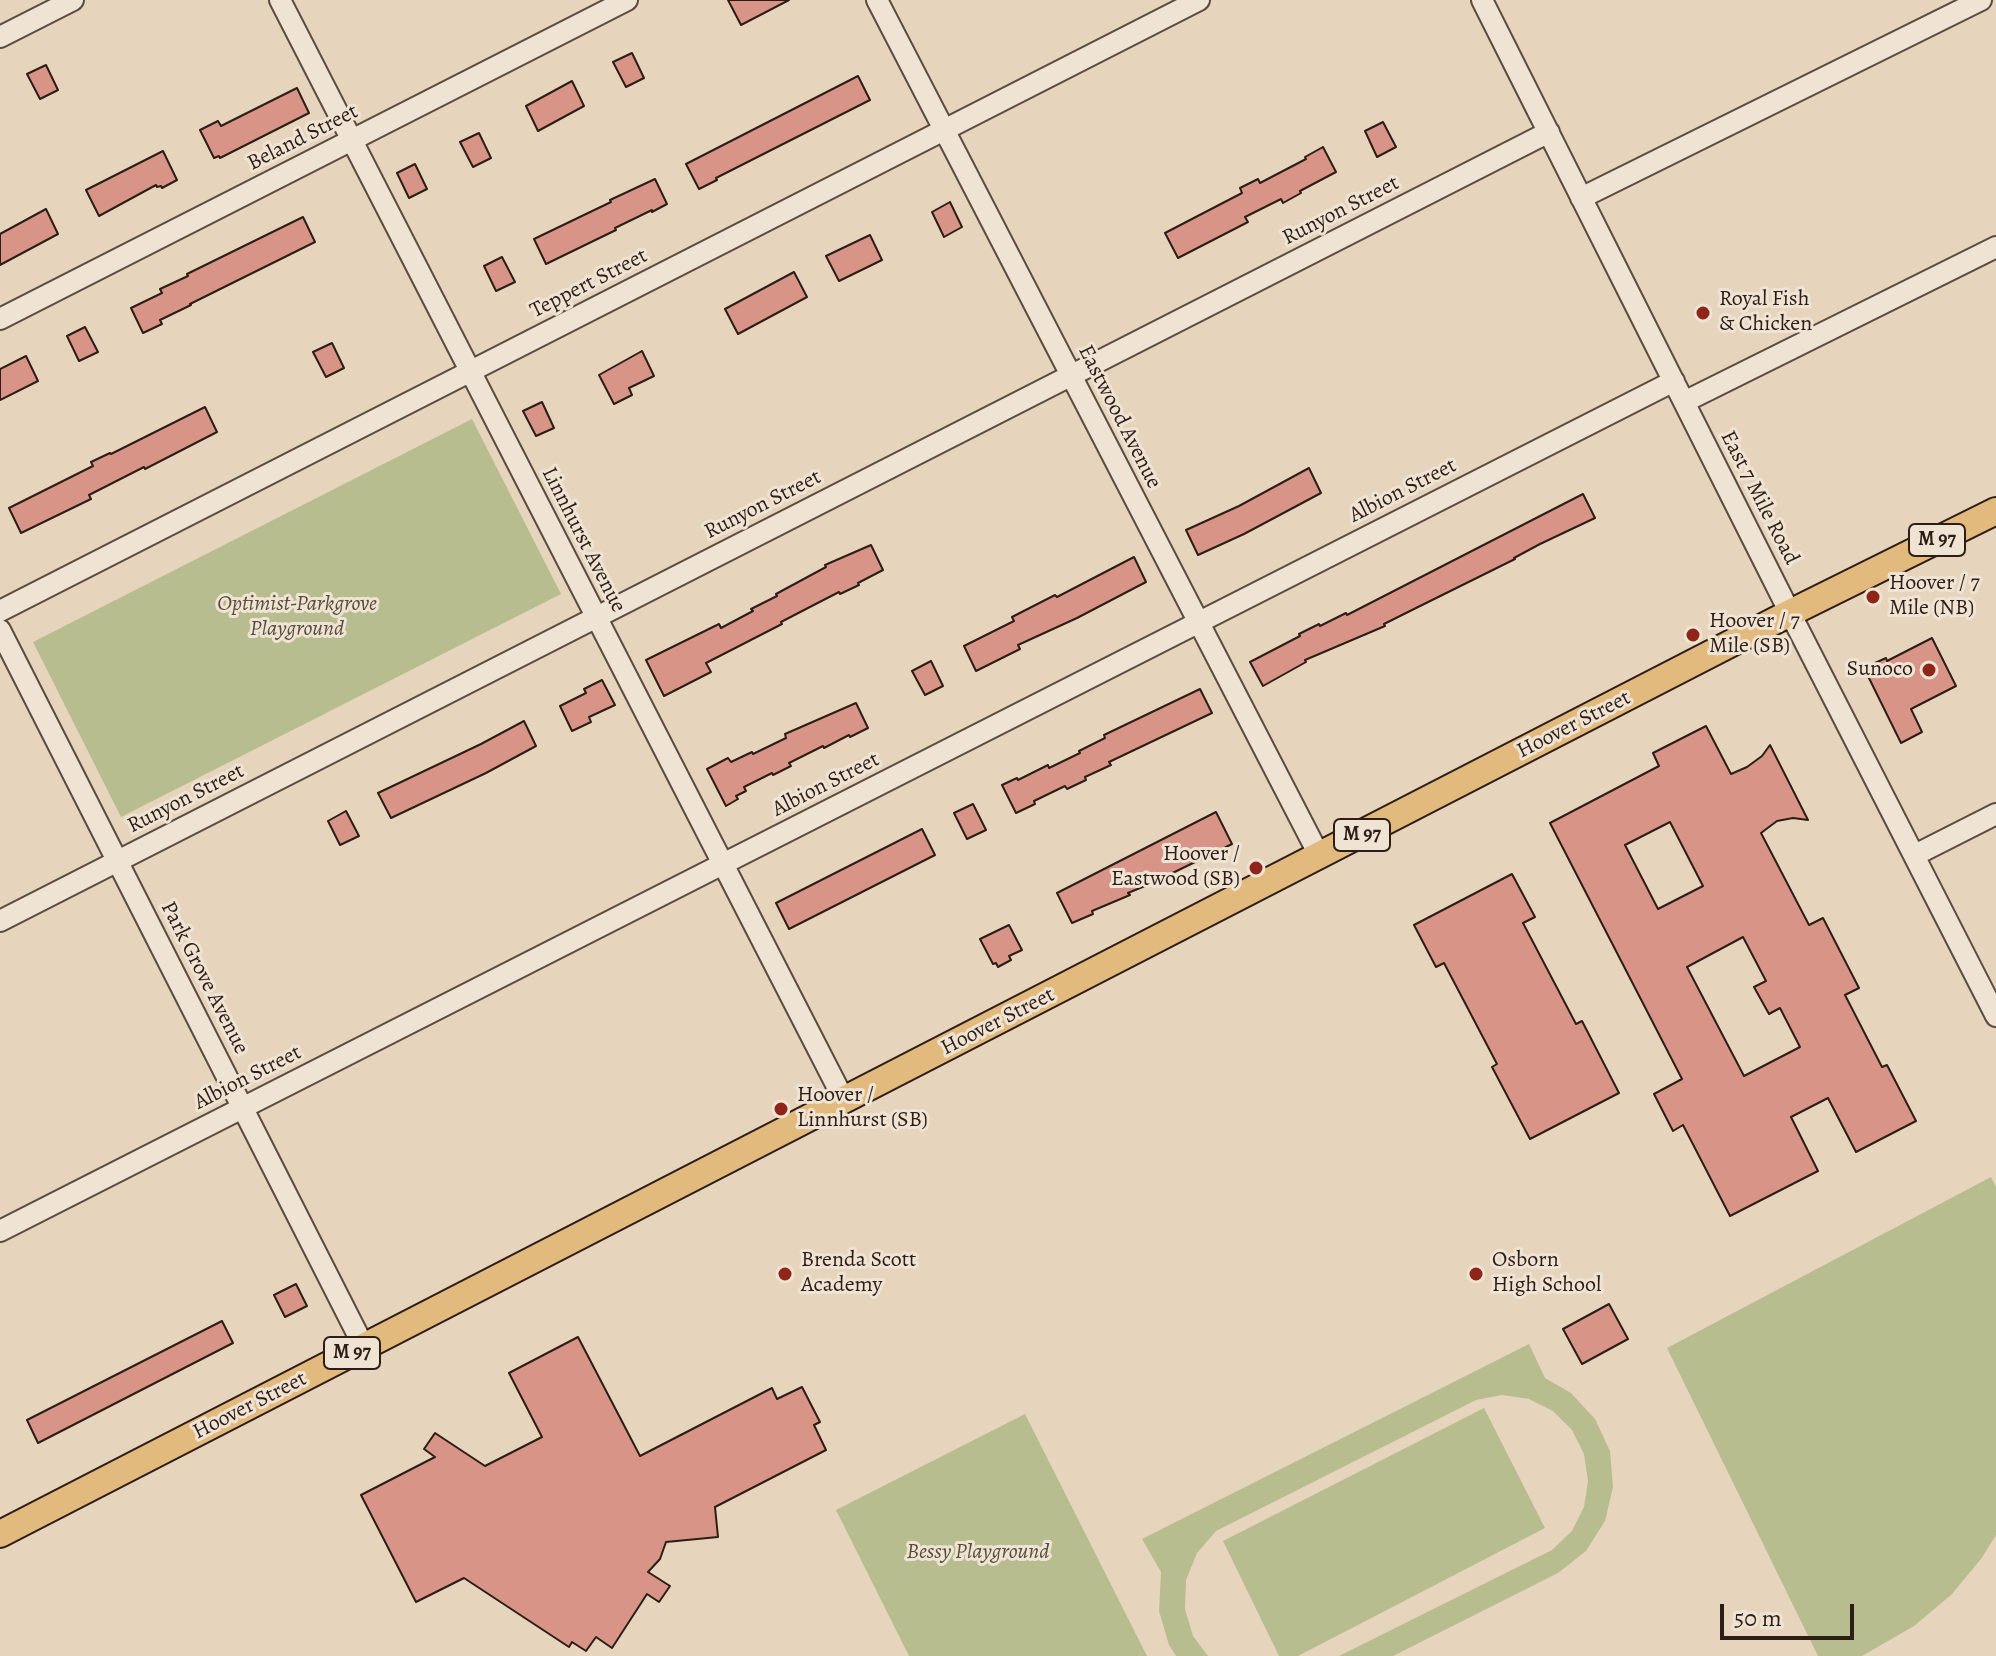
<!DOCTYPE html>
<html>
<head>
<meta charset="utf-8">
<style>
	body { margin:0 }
	#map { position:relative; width:1996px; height:1656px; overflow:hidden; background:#e6d5bc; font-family:Alegreya,serif }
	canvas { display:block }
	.scale { position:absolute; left:1720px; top:1604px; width:134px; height:36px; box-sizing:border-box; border:4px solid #2d1d17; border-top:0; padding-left:10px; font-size:24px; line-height:28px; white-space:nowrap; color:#2d1d17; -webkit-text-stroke:6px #efe4d3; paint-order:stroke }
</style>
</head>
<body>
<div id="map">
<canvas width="1996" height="1656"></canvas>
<div class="scale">50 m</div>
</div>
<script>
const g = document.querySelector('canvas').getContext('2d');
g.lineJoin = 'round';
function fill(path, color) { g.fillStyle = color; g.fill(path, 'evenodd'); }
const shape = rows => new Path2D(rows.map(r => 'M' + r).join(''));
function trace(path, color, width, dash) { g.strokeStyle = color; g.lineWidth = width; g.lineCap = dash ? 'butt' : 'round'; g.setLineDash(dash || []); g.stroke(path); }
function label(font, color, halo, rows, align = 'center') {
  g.font = font + ' Alegreya,serif'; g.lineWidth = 6; g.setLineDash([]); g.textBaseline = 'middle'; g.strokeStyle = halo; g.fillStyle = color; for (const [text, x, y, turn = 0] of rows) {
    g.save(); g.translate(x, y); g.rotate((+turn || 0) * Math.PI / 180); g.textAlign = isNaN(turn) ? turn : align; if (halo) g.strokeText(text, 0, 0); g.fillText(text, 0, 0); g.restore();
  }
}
const green = shape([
	[472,419,561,594,121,817,33,642],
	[1991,1177,1996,1187,1996,1535,1981,1559,1951,1595,1914,1626,1862,1656,1818,1656,1667,1348],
	[1529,1344,1545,1378,1571,1393,1595,1419,1610,1451,1613,1487,1605,1521,1586,1551,1558,1573,1393,1656,1339,1656,1552,1550,1572,1531,1584,1507,1588,1481,1584,1454,1572,1430,1553,1411,1529,1399,1502,1395,1476,1400,1216,1531,1197,1553,1186,1580,1185,1609,1193,1636,1208,1656,1176,1656,1169,1645,1159,1611,1161,1572,1142,1539],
	[1484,1408,1545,1528,1298,1656,1279,1656,1223,1541],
	[1025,1414,1147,1656,909,1656,836,1510]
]);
const building = shape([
	[728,0,789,0,741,25,728,0],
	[632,53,644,78,626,87,613,62,632,53],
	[46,65,58,90,40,99,27,74,46,65],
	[858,76,870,100,716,178,717,180,699,189,686,164,858,76],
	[572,81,584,106,538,131,526,106,572,81],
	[297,88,309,113,220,158,219,156,214,158,200,130,218,121,221,126,297,88],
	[1383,122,1396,147,1377,157,1365,131,1383,122],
	[479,133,491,158,473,167,460,142,479,133],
	[1323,147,1336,172,1300,191,1301,193,1283,203,1281,199,1245,217,1248,222,1178,258,1165,233,1242,193,1240,188,1258,179,1260,183,1306,159,1305,157,1323,147],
	[163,151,177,180,162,188,161,186,157,187,156,185,99,216,86,190,163,151],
	[415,164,427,189,409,198,397,173,415,164],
	[655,179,667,204,652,212,652,210,615,228,616,230,546,264,534,239,611,202,610,200,655,179],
	[950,202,962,227,944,237,932,212,950,202],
	[46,209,58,234,0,265,0,234,46,209],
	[303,217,315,242,190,304,191,305,160,320,162,324,143,333,131,308,162,293,160,289,188,276,187,274,303,217],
	[870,235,882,260,839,281,826,256,870,235],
	[502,257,515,282,496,291,484,266,502,257],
	[794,272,807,297,738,334,725,309,794,272],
	[85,327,98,352,79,361,67,336,85,327],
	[332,343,344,368,326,377,313,352,332,343],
	[642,351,654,376,629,388,632,395,614,404,599,375,642,351],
	[26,356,38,381,0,400,0,369,26,356],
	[542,402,554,428,536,436,523,411,542,402],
	[205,407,217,432,145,469,144,467,89,495,91,499,21,533,9,508,93,466,91,462,110,453,111,454,205,407],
	[1309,468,1321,493,1244,534,1198,555,1186,530,1239,506,1309,468],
	[1583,494,1595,518,1540,544,1514,558,1515,559,1410,611,1384,624,1385,626,1305,660,1306,662,1263,686,1250,662,1300,636,1299,634,1319,624,1320,626,1346,613,1347,615,1583,494],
	[871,545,883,570,858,583,859,585,840,594,839,592,806,609,781,622,782,624,706,663,711,672,664,696,646,660,719,624,721,628,753,611,751,609,777,596,776,594,826,567,825,565,871,545],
	[1134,557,1146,582,1077,618,1018,645,1020,649,976,671,964,646,1014,621,1012,617,1055,595,1057,597,1134,557],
	[1932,638,1956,686,1911,709,1922,732,1901,743,1864,668,1886,658,1887,661,1932,638],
	[931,661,943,686,925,695,912,671,931,661],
	[602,680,615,705,589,717,591,722,572,731,560,706,586,693,584,689,602,680],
	[1200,689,1212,713,1109,762,1111,765,1085,777,1086,780,1067,789,1065,786,1034,801,1035,804,1016,813,1002,785,1017,778,1018,780,1048,765,1049,768,1080,753,1079,751,1105,738,1104,735,1200,689],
	[856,703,868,728,850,737,849,735,824,748,823,746,789,763,791,766,773,775,772,773,744,787,746,791,736,796,738,799,726,806,707,769,728,758,731,762,752,752,753,754,786,738,785,734,856,703],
	[524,721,536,746,486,773,391,818,378,793,481,744,524,721],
	[1706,726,1731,774,1747,767,1762,756,1770,745,1808,820,1793,818,1777,821,1761,833,1809,925,1823,918,1859,988,1845,995,1882,1067,1887,1065,1916,1121,1856,1152,1828,1098,1791,1117,1818,1171,1730,1216,1683,1125,1673,1131,1654,1094,1682,1079,1550,823,1659,766,1653,753,1706,726],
	[1670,822,1703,886,1658,909,1625,845,1670,822],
	[1743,937,1766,981,1754,987,1769,1014,1780,1008,1800,1047,1744,1076,1687,967,1743,937],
	[973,804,986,830,967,839,954,813,973,804],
	[346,811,359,836,340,845,328,821,346,811],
	[1216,812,1232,844,1152,883,1128,893,1130,895,1092,911,1093,914,1072,923,1057,893,1216,812],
	[922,829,935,855,789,929,776,903,922,829],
	[1512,874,1535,917,1523,923,1576,1024,1582,1021,1619,1093,1530,1139,1492,1067,1497,1064,1444,963,1436,967,1414,925,1512,874],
	[1009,925,1022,950,1009,956,1011,960,998,967,996,963,993,964,980,939,1009,925],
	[296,1284,307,1306,285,1317,274,1295,296,1284],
	[1609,1304,1628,1339,1582,1364,1563,1329,1609,1304],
	[222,1321,233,1343,38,1443,27,1420,222,1321],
	[578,1337,640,1456,772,1388,777,1399,802,1387,820,1422,814,1425,826,1450,715,1507,718,1537,666,1542,660,1559,648,1572,670,1586,659,1602,647,1594,612,1648,596,1637,586,1651,572,1642,569,1647,464,1578,416,1602,361,1495,435,1457,424,1449,435,1433,485,1466,542,1437,509,1373,578,1337]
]);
const minor = shape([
	[280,0,844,1100],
	[877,0,1320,857],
	[1482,0,1790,613,1996,1016],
	[0,37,73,0],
	[1581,198,1981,0],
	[0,319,627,0],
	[1684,402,1996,247],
	[0,611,1199,0],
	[0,630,364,1347],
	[1915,855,1996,814],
	[0,921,1549,132],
	[0,1231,1674,381]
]);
const major = shape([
	[0,1534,1790,613,1996,511]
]);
const markers = [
	[1703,313,8,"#8f2418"],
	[1873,597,8,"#8f2418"],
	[1693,635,8,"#8f2418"],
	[1929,670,8,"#8f2418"],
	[1256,868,8,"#8f2418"],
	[781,1109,8,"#8f2418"],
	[785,1274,8,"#8f2418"],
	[1476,1274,8,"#8f2418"]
];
const shields = [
	[1937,540,56],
	[1362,835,56],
	[352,1353,56]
];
const shieldNames = [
	["M 97",1937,540],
	["M 97",1362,835],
	["M 97",352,1353]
];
const streetNames = [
	["Beland Street",303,138,-27],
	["Runyon Street",1341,211,-27],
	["Teppert Street",589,284,-27],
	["Eastwood Avenue",1119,417,63],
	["Albion Street",1403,491,-27],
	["East 7 Mile Road",1759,498,63],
	["Runyon Street",763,505,-27],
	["Linnhurst Avenue",583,540,63],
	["Hoover Street",1574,725,-27],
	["Albion Street",826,785,-27],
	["Runyon Street",186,799,-27],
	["Park Grove Avenue",204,978,63],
	["Hoover Street",998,1022,-27],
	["Albion Street",248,1078,-27],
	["Hoover Street",250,1406,-27]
];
const poiNames = [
	["Royal Fish",1719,300],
	["& Chicken",1719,325],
	["Hoover / 7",1889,584],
	["Mile (NB)",1889,609],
	["Hoover / 7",1709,622],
	["Mile (SB)",1709,647],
	["Sunoco",1913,670,"right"],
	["Hoover /",1240,855,"right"],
	["Eastwood (SB)",1240,880,"right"],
	["Hoover /",797,1096],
	["Linnhurst (SB)",797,1121],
	["Brenda Scott",801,1261],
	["Academy",801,1286],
	["Osborn",1492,1261],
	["High School",1492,1286]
];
const parkNames = [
	["Optimist-Parkgrove",297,605],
	["Playground",297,630],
	["Bessy Playground",978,1553]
];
fill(green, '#b7bd8f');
fill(building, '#d89587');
trace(building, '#2d1d17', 2);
trace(minor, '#5b4b40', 24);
trace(major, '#2d1d17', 30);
trace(minor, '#efe4d3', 20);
trace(major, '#e3ba7e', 26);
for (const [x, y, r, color] of markers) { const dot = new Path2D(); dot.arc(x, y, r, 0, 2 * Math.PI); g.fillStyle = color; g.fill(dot); trace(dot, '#efe4d3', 3); }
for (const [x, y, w] of shields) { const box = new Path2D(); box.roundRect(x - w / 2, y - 16, w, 32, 6); g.fillStyle = '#efe4d3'; g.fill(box); trace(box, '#2d1d17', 2); }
label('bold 20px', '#2d1d17', null, shieldNames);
label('22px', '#2d1d17', '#efe4d3', streetNames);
label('22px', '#2d1d17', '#efe4d3', poiNames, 'left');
label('italic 22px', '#564d3b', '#efe4d3', parkNames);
</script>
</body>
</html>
